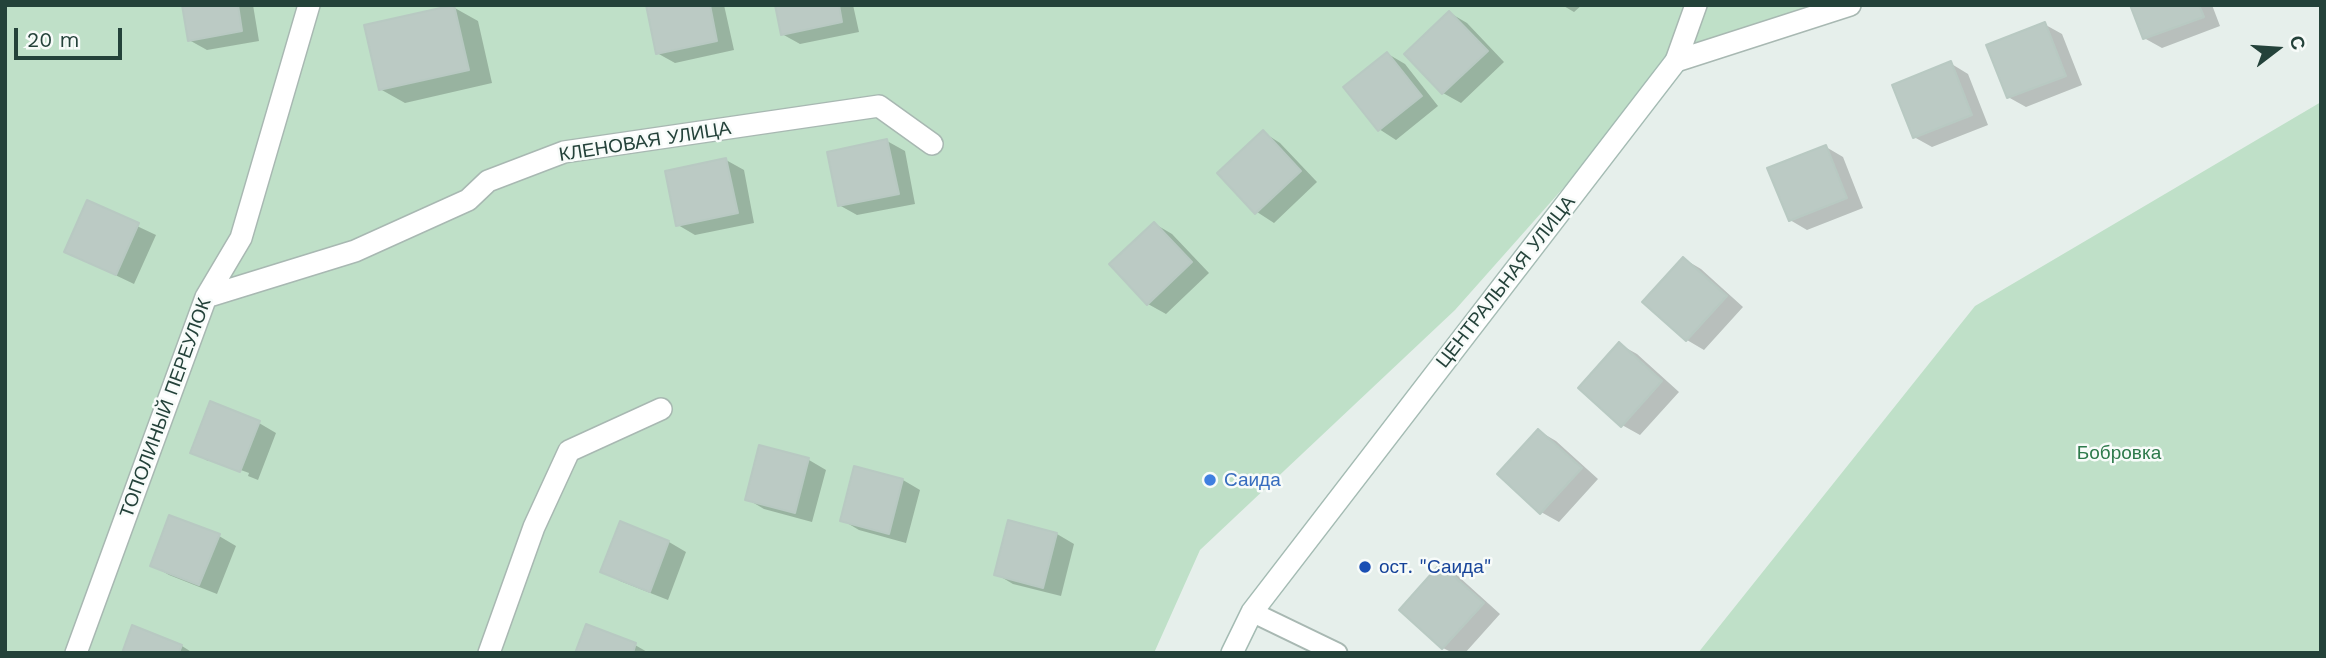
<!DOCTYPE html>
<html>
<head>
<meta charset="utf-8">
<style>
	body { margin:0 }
	#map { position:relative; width:2326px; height:658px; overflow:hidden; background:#e6efeb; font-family:"Work Sans",sans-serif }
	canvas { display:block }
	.frame { position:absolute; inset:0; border:7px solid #24423a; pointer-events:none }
	.north { position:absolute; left:2242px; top:14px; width:70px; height:70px; -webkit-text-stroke:5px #f7fbf9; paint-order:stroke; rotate:73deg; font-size:19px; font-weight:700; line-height:28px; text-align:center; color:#24423a }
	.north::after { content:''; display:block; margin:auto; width:24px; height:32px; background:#24423a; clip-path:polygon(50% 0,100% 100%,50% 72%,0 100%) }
	.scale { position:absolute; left:14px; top:28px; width:108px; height:32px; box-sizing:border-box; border:4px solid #24423a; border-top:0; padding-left:9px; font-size:21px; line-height:24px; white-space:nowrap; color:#24423a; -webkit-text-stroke:5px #f7fbf9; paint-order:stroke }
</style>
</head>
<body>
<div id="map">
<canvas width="2326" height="658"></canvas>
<div class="frame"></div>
<div class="north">С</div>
<div class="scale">20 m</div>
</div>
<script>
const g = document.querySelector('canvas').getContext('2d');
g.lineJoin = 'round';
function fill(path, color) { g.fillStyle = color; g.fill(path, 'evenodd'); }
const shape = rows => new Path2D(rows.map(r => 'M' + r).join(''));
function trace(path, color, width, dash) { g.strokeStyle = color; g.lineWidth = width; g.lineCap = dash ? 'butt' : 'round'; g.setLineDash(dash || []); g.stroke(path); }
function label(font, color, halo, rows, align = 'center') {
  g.font = font + ' "Work Sans",sans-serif'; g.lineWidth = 5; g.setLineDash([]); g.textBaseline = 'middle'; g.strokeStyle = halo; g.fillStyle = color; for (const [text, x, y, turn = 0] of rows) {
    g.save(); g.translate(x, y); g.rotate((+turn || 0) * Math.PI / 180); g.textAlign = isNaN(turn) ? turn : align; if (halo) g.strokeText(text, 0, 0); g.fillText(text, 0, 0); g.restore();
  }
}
const green = shape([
	[5,5,1850,5,1676,61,1455,310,1200,550,1154,653,5,653],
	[2321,102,2321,653,1698,653,1975,306]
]);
const shadow = shape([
	[184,5,253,5,259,41,207,50,189,40],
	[647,5,724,5,734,50,675,63,657,53],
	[777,5,853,5,859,32,800,44,782,34],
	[1562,5,1582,5,1574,12],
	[2132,5,2212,5,2220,26,2162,48,2144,38],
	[453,7,478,21,492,83,405,103,380,89],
	[1450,13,1467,23,1504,62,1461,103,1443,93,1407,54],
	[2044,24,2062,34,2082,85,2026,107,2008,97],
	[1388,54,1405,64,1438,106,1396,140,1379,129],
	[1950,63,1968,74,1988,125,1932,147,1914,137],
	[1263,132,1280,143,1317,182,1274,223,1257,212],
	[887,141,905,151,915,204,857,215,839,205],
	[1826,147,1843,157,1863,208,1807,230,1790,220],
	[726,160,744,170,754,223,695,235,678,225],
	[88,203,156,235,134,284,67,252],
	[1155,224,1172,234,1209,273,1166,314,1148,304],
	[1684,259,1701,269,1743,307,1704,350,1687,340],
	[1619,344,1637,354,1679,392,1640,435,1622,425],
	[259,423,276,433,258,480,248,476,249,473,208,458,208,461,192,452],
	[1539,431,1556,441,1598,479,1559,522,1541,512],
	[761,447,809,460,826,470,812,522,764,509,747,499],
	[855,468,903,480,920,490,906,543,859,530,842,520],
	[1009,522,1057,534,1074,544,1061,596,1013,584,996,574],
	[621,524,669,542,686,552,668,600,620,581,602,571],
	[219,536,236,546,217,594,169,575,152,565],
	[1441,566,1458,576,1500,614,1465,653,1453,653,1443,648,1402,610],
	[587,626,635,645,649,653,577,653],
	[182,646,193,653,123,653]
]);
const building = shape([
	[182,5,238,5,242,31,188,41,182,5],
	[454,5,469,70,379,90,364,25,454,5],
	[646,5,710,5,717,41,656,54,646,5],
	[775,5,839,5,842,22,781,35,775,5],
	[2130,5,2199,5,2204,17,2143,39,2130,5],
	[1449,11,1488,51,1442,94,1404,54,1449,11],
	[2045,22,2066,76,2007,98,1986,45,2045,22],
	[1387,52,1422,96,1378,131,1343,87,1387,52],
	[1951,61,1972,115,1913,138,1892,85,1951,61],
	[1263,130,1301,171,1255,214,1217,173,1263,130],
	[887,139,899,194,838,206,827,152,887,139],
	[1826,145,1847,198,1789,221,1767,168,1826,145],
	[726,158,738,213,676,226,665,171,726,158],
	[87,200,139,223,116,275,64,252,87,200],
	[1154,222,1192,262,1147,305,1109,264,1154,222],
	[1683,257,1727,296,1686,341,1642,302,1683,257],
	[1619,342,1662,381,1621,427,1578,388,1619,342],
	[210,401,260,421,240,472,190,453,210,401],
	[1538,429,1582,468,1540,514,1497,474,1538,429],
	[759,445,809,458,795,513,745,500,759,445],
	[854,466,903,479,889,534,840,521,854,466],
	[169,515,220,534,199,585,150,566,169,515],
	[1008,520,1057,533,1043,588,994,575,1008,520],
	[620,521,669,541,650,592,600,572,620,521],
	[1440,564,1484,603,1442,649,1399,610,1440,564],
	[586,624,636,643,633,653,575,653,586,624],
	[132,625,182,645,179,653,122,653,132,625]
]);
const lane = shape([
	[1252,612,1337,653]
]);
const street = shape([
	[1676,61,1850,5],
	[1676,61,1696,5],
	[206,297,355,251,468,200,488,181,564,152,879,106,932,144],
	[76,653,206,297,241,238,309,5],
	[489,653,534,527,569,451,661,409]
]);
const secondary = shape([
	[1232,653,1252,612,1676,61]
]);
const markers = [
	[1210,480,7,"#3f7fe0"],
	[1365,567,7,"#1a4fb4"]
];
const streetNames = [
	["КЛЕНОВАЯ УЛИЦА",645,142,-9],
	["ЦЕНТРАЛЬНАЯ УЛИЦА",1506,282,-52],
	["ТОПОЛИНЫЙ ПЕРЕУЛОК",166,408,-70]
];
const parkNames = [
	["Бобровка",2119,453]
];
const shopNames = [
	["Саида",1224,480]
];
const transitNames = [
	["ост. \"Саида\"",1379,567]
];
fill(green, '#bfe0c8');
fill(shadow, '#0003');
fill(building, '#bbcac4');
trace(building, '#b8c9c2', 2);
trace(lane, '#a8b8b2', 23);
trace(street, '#a8b8b2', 24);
trace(secondary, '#a4bbb3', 24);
trace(lane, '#fff', 19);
trace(street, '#fff', 21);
trace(secondary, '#fff', 21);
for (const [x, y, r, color] of markers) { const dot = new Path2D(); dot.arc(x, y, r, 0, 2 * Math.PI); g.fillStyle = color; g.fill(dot); trace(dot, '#f7fbf9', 2.5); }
label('19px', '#24423a', '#f7fbf9', streetNames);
label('19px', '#2d7a4b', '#f7fbf9', parkNames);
label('19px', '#366cbe', '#f7fbf9', shopNames, 'left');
label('19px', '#164399', '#f7fbf9', transitNames, 'left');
</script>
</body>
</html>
